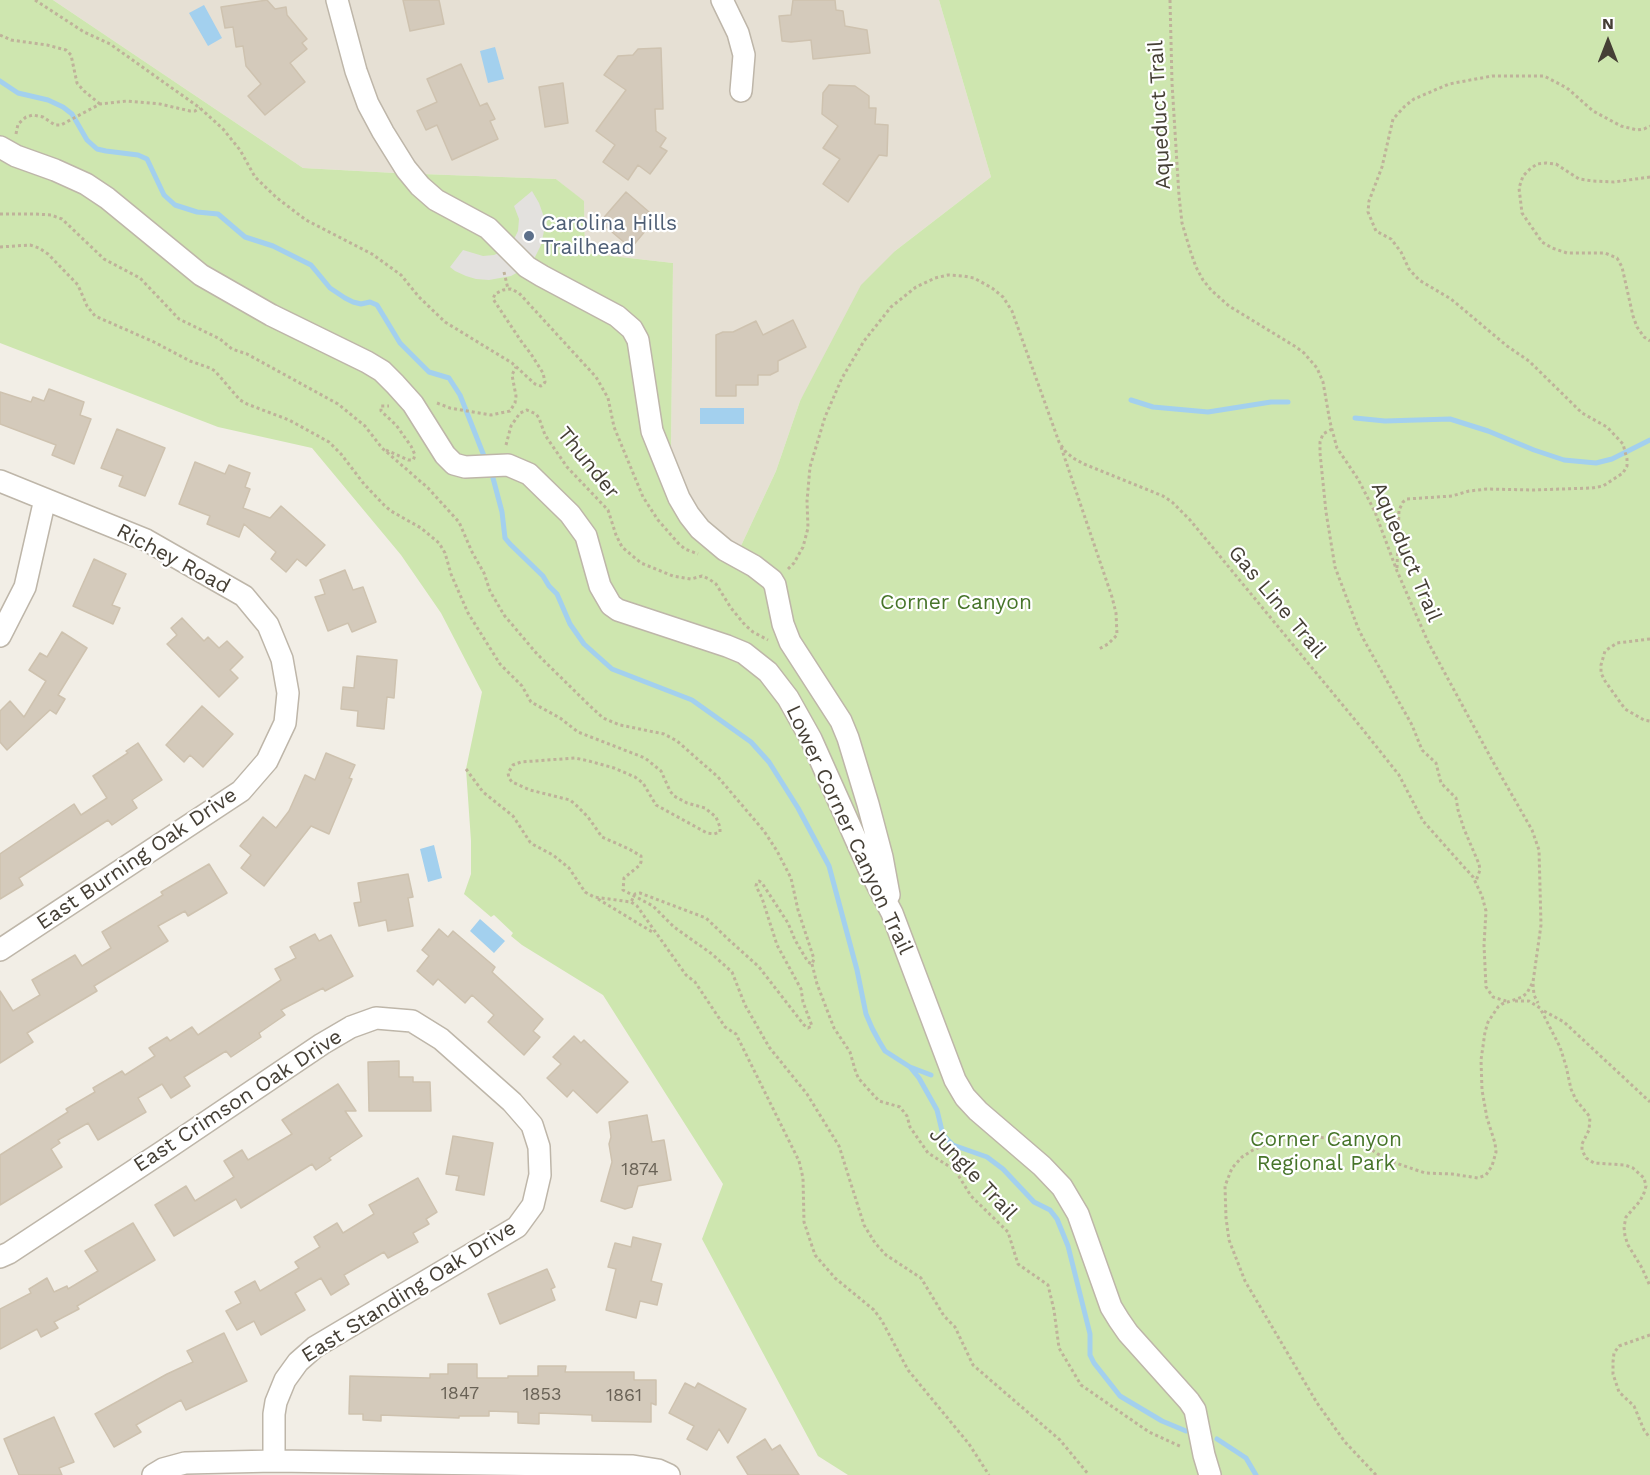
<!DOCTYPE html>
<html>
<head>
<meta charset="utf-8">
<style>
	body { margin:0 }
	#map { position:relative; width:1650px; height:1475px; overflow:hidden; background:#f2eee6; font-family:"Work Sans",sans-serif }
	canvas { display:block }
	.north { position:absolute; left:1578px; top:12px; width:60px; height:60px; -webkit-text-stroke:4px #fff; paint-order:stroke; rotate:0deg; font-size:16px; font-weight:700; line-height:24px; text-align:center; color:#453f35 }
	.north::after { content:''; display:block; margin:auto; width:21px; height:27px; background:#453f35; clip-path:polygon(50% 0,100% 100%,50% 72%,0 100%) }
</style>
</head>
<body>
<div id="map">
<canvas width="1650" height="1475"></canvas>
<div class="north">N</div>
</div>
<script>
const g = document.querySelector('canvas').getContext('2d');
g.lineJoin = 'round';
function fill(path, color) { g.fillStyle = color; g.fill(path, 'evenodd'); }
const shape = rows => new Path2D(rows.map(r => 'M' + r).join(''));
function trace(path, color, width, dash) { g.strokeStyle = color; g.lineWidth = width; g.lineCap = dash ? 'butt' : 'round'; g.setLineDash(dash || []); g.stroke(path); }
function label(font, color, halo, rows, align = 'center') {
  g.font = font + ' "Work Sans",sans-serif'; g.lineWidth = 4.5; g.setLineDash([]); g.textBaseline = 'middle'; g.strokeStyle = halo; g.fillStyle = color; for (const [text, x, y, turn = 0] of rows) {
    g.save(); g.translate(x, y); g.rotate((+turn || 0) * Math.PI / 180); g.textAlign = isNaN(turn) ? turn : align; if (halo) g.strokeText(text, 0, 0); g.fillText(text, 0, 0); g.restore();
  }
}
const residential = shape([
	[53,0,939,0,991,177,895,251,800,401,776,471,740,548,697,511,671,451,673,263,585,253,584,202,556,179,395,173,303,168]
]);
const green = shape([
	[0,0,53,0,303,168,395,173,556,179,584,201,585,253,673,263,671,451,697,511,740,548,776,471,800,401,861,285,895,251,991,177,939,0,1650,0,1650,1475,848,1475,818,1456,702,1239,723,1184,603,995,522,945,511,936,513,933,494,915,491,917,464,894,471,874,471,841,466,769,482,692,441,613,401,555,312,448,218,427,0,343]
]);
const parking = shape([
	[532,191,539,203,544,217,544,231,541,245,534,259,527,267,511,276,489,280,476,279,466,276,455,271,450,267,463,250,483,256,494,255,505,250,513,241,518,231,519,219,514,206]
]);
const water = shape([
	[204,5,222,38,208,46,189,13],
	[495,47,504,79,488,83,480,51],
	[700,408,744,408,744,424,700,424],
	[434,845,442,878,428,882,420,849],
	[480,919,505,941,494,953,470,931]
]);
const stream = shape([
	[0,81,18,93,48,100,63,107,72,114,87,140,97,149,106,151,138,155,147,159,164,195,175,205,197,212,218,214,245,237,273,246,311,265,330,288,345,298,353,302,361,304,370,302,377,305,400,343,429,372,449,378,460,395,484,456],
	[1131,400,1153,407,1208,412,1271,402,1288,402],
	[1355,418,1385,421,1450,419,1488,431,1534,450,1564,460,1596,463,1612,459,1650,440],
	[493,478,502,512,505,538,510,544,543,576,549,586,557,594,570,624,584,644,612,669,692,700,751,742,769,762,798,808,829,866,857,970,866,1014,872,1028,879,1041,885,1051,910,1067,919,1078,937,1110,943,1135,953,1145,987,1157,1003,1169,1034,1202,1050,1210,1057,1219,1068,1246,1090,1334,1090,1355,1094,1363,1120,1396,1162,1421,1186,1431],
	[910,1067,931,1075],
	[1217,1439,1246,1458,1256,1475]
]);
const building = shape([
	[267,0,275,9,286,7,287,15,307,39,302,43,307,49,290,63,305,82,265,115,248,96,261,84,246,66,243,46,236,47,233,27,225,28,221,7,267,0],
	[403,0,439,0,444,24,410,31,403,0],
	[793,0,835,0,836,10,843,11,845,26,867,30,870,53,813,59,811,40,791,42,782,41,779,16,791,15,793,0],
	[661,48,663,109,655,109,656,131,666,138,660,147,667,151,650,174,638,165,628,180,603,162,615,145,596,131,626,90,604,75,618,56,633,55,638,49,661,48],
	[461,64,480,106,487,103,495,119,490,121,498,139,452,160,437,125,426,130,417,111,437,102,427,79,461,64],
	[563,83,568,123,545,127,539,87,563,83],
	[829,85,855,86,869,96,869,108,876,108,875,124,888,125,887,156,879,155,848,202,823,184,840,159,823,148,838,126,822,114,823,93,829,85],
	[626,192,656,218,631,248,600,222,626,192],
	[793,320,806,347,778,361,778,371,770,375,758,375,758,385,736,385,736,396,716,396,716,335,723,332,733,332,756,321,763,335,793,320],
	[49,389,84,402,80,415,91,419,74,464,52,455,56,445,0,424,0,392,31,402,33,397,44,401,49,389],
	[117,429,165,448,145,496,119,486,123,476,101,468,117,429],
	[195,462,225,474,229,465,250,473,245,487,250,489,243,508,270,518,281,506,325,545,306,566,297,559,286,572,271,559,276,552,244,524,239,537,207,524,210,516,179,504,195,462],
	[94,559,126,574,112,605,120,608,113,624,73,606,94,559],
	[345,570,353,590,363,587,376,622,352,632,348,623,328,631,315,597,325,594,320,580,345,570],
	[182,618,204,641,208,637,219,648,227,641,243,657,230,670,238,678,219,697,167,644,177,635,171,628,182,618],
	[62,632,87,648,58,695,65,699,56,714,50,710,7,750,0,742,0,711,10,701,24,717,46,681,29,670,40,653,47,657,62,632],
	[357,656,397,660,394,698,387,697,384,729,357,726,358,711,341,709,343,687,354,688,357,656],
	[202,706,233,734,203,767,190,755,184,762,166,745,202,706],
	[138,743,162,780,132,800,137,808,112,825,108,820,19,878,23,885,0,899,0,854,74,804,81,815,107,798,93,776,128,753,126,751,138,743],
	[326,753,355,765,349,778,352,779,329,834,311,826,264,886,241,868,251,855,240,846,263,817,276,828,289,811,305,775,315,780,326,753],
	[209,864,227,893,188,916,185,911,158,926,168,941,94,986,97,991,27,1033,33,1042,0,1063,0,991,13,1011,40,995,32,980,75,955,82,966,111,948,102,932,163,895,161,892,209,864],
	[408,874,413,897,408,898,413,926,388,931,386,920,359,926,354,903,361,902,358,883,408,874],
	[439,929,448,937,453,931,495,967,492,972,543,1019,533,1031,540,1037,524,1055,488,1022,494,1015,472,995,465,1003,438,979,433,985,417,971,429,956,422,950,439,929],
	[315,934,319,941,331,935,353,976,325,991,323,988,281,1010,285,1015,259,1033,261,1037,231,1057,226,1051,184,1077,190,1086,171,1098,162,1084,138,1098,146,1112,98,1140,88,1123,58,1140,60,1143,51,1149,62,1167,0,1205,0,1155,68,1112,66,1109,95,1092,93,1088,122,1071,125,1075,155,1056,149,1048,167,1037,170,1041,192,1027,198,1035,281,980,275,969,296,958,290,947,315,934],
	[574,1036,581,1043,584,1040,628,1082,597,1113,573,1090,567,1097,547,1078,561,1064,553,1057,574,1036],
	[399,1061,399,1077,413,1077,413,1082,430,1082,431,1111,369,1111,368,1062,399,1061],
	[338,1084,356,1111,345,1111,362,1136,329,1158,331,1160,316,1170,312,1164,241,1208,236,1199,174,1236,155,1205,186,1186,195,1201,234,1177,224,1161,242,1150,248,1160,292,1134,282,1120,338,1084],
	[647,1115,652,1142,664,1140,671,1180,638,1186,632,1207,625,1209,601,1201,612,1162,609,1144,611,1137,609,1122,647,1115],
	[453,1136,493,1143,484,1195,456,1190,459,1176,446,1174,453,1136],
	[418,1178,437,1212,426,1219,429,1224,413,1233,418,1242,388,1258,384,1252,344,1275,349,1284,331,1295,321,1278,295,1293,305,1310,261,1335,254,1321,237,1330,226,1311,241,1303,235,1292,255,1281,260,1291,299,1268,295,1262,320,1247,314,1237,337,1223,343,1233,374,1214,369,1205,418,1178],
	[133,1223,155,1260,77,1306,79,1309,54,1322,58,1328,41,1337,37,1329,0,1349,0,1309,31,1293,29,1289,47,1278,54,1292,67,1286,68,1289,98,1271,85,1251,133,1223],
	[633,1237,661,1244,651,1281,662,1284,657,1305,640,1301,636,1318,606,1310,616,1269,608,1267,615,1243,631,1247,633,1237],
	[547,1269,555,1287,551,1289,555,1300,500,1324,488,1294,547,1269],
	[224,1333,247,1381,186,1410,181,1400,136,1425,141,1432,114,1447,95,1414,167,1374,193,1362,187,1351,224,1333],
	[448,1364,477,1364,477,1378,508,1378,508,1376,538,1376,538,1366,566,1366,565,1372,634,1372,634,1380,656,1380,656,1405,651,1403,651,1422,592,1421,592,1415,539,1413,539,1424,518,1423,518,1412,489,1411,489,1416,459,1416,459,1418,381,1415,381,1421,363,1420,363,1414,349,1414,350,1376,430,1378,430,1374,448,1374,448,1364],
	[685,1383,695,1388,698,1383,746,1409,728,1443,719,1429,707,1450,687,1439,694,1426,669,1413,685,1383],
	[54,1417,74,1462,59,1468,62,1475,19,1475,4,1439,54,1417],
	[765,1439,772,1450,780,1445,799,1475,748,1475,737,1457,765,1439]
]);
const path = shape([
	[35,0,84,32,110,44,200,108,223,129,240,150,255,177,277,198,306,220,372,254,401,275,419,297,445,322,512,363,535,384,541,386,543,385,545,382,543,373,531,354,521,341,493,299,495,294,503,290,511,289,519,293,596,377,608,398,614,427,643,497,658,520,678,543,685,549,698,554],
	[1170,0,1172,83,1179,196,1182,223,1191,253,1196,267,1203,280,1211,290,1229,306,1296,347,1304,353,1317,368,1323,382,1330,422,1337,448,1358,479,1375,512,1397,571,1428,642,1492,760,1532,830,1539,850,1541,925,1533,982,1527,993,1522,997,1502,1004,1498,1007,1488,1022,1485,1032,1481,1060,1482,1090,1487,1118,1495,1143,1496,1152,1492,1166,1486,1175,1478,1178,1452,1174,1425,1173,1387,1160,1369,1148,1349,1139,1312,1137,1269,1143,1253,1150,1242,1157,1232,1168,1225,1186,1226,1218,1229,1240,1245,1281,1317,1403,1345,1442,1376,1475],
	[0,35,11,40,47,45,66,50,71,55,77,83,84,91,100,104],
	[16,134,18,124,26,117,33,115,43,117,55,125,61,125,100,104,127,101,160,104,190,111,195,111,200,108],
	[1650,177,1614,182,1593,181,1579,179,1556,164,1546,163,1537,164,1530,169,1523,176,1519,188,1522,213,1542,242,1552,248,1567,253,1605,253,1617,258,1622,267,1633,316,1637,327,1644,337,1650,341],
	[0,214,36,214,51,215,62,219,104,259,140,278,179,319,220,339,232,349,247,354,338,404,365,426,382,448,428,488,459,522,472,552,484,573,490,591,504,615,537,654,589,705,603,718,620,725,664,734,677,741,718,777,764,831,777,851,791,878,798,910,814,959,812,964,808,962,795,940,788,923,762,883,759,881,757,882,756,886,762,898,777,945,801,989,803,1002,812,1026,808,1028,804,1025,759,967,728,939,706,918,640,893,635,894,631,902],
	[0,247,30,245,39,248,48,254,78,285,87,306,95,316,154,342,190,361,210,368,215,371,240,400,247,404,289,420,329,442,341,454,364,484,384,505,391,511,421,528,439,543,445,553,451,574,468,613,500,664,522,686,531,702,560,718,578,732,645,758,661,771,670,791,674,796,687,803,705,808,716,817,720,827,720,832,714,834,707,833,656,805,643,783,635,777,614,768,589,761,575,758,521,762,513,765,508,773,509,778,512,782,530,790,570,800,577,806,588,817,602,837,629,849,641,856,641,862,640,865,624,878,623,890,653,906,674,927,712,954,732,972,745,1005,769,1047,807,1094,839,1146,864,1225,875,1243,886,1255,921,1278,944,1316,955,1327,973,1365,1060,1440,1089,1475],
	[504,272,508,289],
	[437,403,450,408,491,415,510,411,515,403,516,396,512,375,516,367],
	[1332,429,1323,434,1320,442,1320,453,1326,512,1335,567,1358,628,1365,642,1412,725,1422,750,1436,763,1441,783,1456,798,1458,810,1464,829,1479,864,1480,870,1476,881],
	[506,445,511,426,520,413,527,410,536,414,539,418,545,435,567,467,608,510,616,535,622,547,641,563,673,576,691,579,702,576,709,579,716,584,731,608,745,625,753,632,768,640],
	[1061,447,1112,597,1116,613,1117,635,1108,644,1099,649],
	[386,450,408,460,413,460,414,458,415,455,411,446,396,425,381,411,381,406,389,406],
	[1397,568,1399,510,1403,502,1407,499,1452,496,1469,491,1487,489,1533,490,1592,488,1603,486,1623,473,1627,466,1627,459,1623,444,1607,427,1582,413,1529,361,1507,346,1451,299,1419,280,1409,269,1401,252,1391,239,1376,231,1368,212,1369,201,1382,167,1393,119,1405,106,1414,99,1449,84,1492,76,1544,76,1567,88,1593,111,1621,126,1637,130,1644,129,1650,126],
	[788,569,794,563,803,547,808,528,807,501,810,467,825,417,842,378,864,341,891,307,916,287,935,278,948,275,963,276,974,278,992,288,1003,297,1012,311,1059,442,1065,451,1073,458,1084,464,1163,496,1172,502,1190,520,1360,726,1399,775,1423,821,1473,877,1482,896,1486,911,1484,945,1486,987,1493,997,1506,1001],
	[1650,639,1617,643,1605,651,1601,665,1601,673,1605,681,1625,709,1644,720,1650,721],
	[466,769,483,792,513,816,530,842,534,845,553,855,569,868,585,892,594,897,631,902,637,906,686,975,695,982,725,1027,736,1034,799,1161,803,1178,804,1222,815,1255,835,1278,874,1310,882,1321,908,1370,969,1444,989,1475],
	[598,899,654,933],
	[812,964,817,984,834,1028,850,1052,856,1073,859,1079,879,1101,900,1107,907,1116,910,1127,928,1153,955,1170,971,1196,1008,1232,1018,1264,1048,1285,1054,1310,1059,1348,1081,1385,1149,1432,1182,1447],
	[1533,984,1534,995,1538,1003],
	[1515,1001,1529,1001,1540,1008,1560,1047,1566,1066,1571,1089,1576,1100,1590,1117,1589,1130,1582,1144,1582,1150,1586,1158,1594,1163,1625,1165,1633,1168,1644,1178,1646,1186,1644,1193,1640,1201,1626,1217,1624,1227,1625,1236,1628,1245,1642,1268,1650,1286],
	[1544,1011,1564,1022,1650,1102],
	[1650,1335,1619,1346,1614,1353,1613,1362,1613,1374,1619,1392,1634,1406,1644,1430,1650,1438]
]);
const minor = shape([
	[337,0,356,71,368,104,383,132,406,169,420,186,436,200,488,228,527,267,542,276,617,316,632,329,638,340,652,431,679,498,689,515,700,529,725,550,754,566,772,580,775,585,783,624,790,642,841,721,848,738,868,804,882,857,889,895],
	[722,0,738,33,744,55,741,91],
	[0,147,16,156,55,170,86,184,107,198,201,275,271,315,367,362,382,371,395,384,413,404,445,455,454,464,465,467,508,465,529,474,570,514,586,536,600,586,611,605,618,610,727,646,744,653,768,672,788,698,811,739,870,871,892,913,955,1080,965,1097,978,1111,1042,1166,1062,1187,1078,1214,1111,1307,1119,1320,1128,1333,1189,1401,1195,1410,1204,1455,1210,1475],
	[0,481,146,540,244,596,268,625,282,659,288,693,285,723,267,761,241,791,0,950],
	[0,636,25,587,45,499],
	[0,1257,9,1253,165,1150,322,1044,351,1027,376,1018,412,1021,441,1039,512,1102,532,1125,539,1147,540,1175,533,1205,517,1227,315,1347,298,1362,285,1380,276,1402,274,1414,274,1461],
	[153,1475,163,1469,185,1463,274,1461,633,1466,658,1470,669,1475]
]);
const markers = [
	[529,236,6,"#5c6f8a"]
];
const numberNames = [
	["1874",640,1170],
	["1847",460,1394],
	["1853",542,1395],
	["1861",624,1396]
];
const streetNames = [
	["Aqueduct Trail",1160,115,-93],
	["Thunder",588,463,51],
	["Aqueduct Trail",1406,552,67],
	["Richey Road",173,559,28],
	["Gas Line Trail",1277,602,50],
	["Lower Corner Canyon Trail",849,830,65],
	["East Burning Oak Drive",137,859,-34],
	["East Crimson Oak Drive",238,1101,-33],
	["Jungle Trail",973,1174,47],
	["East Standing Oak Drive",409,1292,-32]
];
const serviceNames = [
	["Carolina Hills",541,224],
	["Trailhead",541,248]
];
const parkNames = [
	["Corner Canyon",956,603],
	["Corner Canyon",1326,1140],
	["Regional Park",1326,1164]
];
fill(residential, '#e6e0d4');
fill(green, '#cee6af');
fill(parking, '#e3e1de');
fill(water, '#a3d0ee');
trace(stream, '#a3d0ee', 5);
fill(building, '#d4cabb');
trace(building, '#cec2af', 1.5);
trace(minor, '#beb6a9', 24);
trace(path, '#bfb29a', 3, [3, 3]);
trace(minor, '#fff', 21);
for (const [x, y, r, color] of markers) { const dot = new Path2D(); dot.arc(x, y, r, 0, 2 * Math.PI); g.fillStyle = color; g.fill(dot); trace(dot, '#fff', 2); }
label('18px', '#696256', null, numberNames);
label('21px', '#453f35', '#fff', streetNames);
label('21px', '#4e5e75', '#fff', serviceNames, 'left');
label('21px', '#47752a', '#fff', parkNames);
</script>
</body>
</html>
